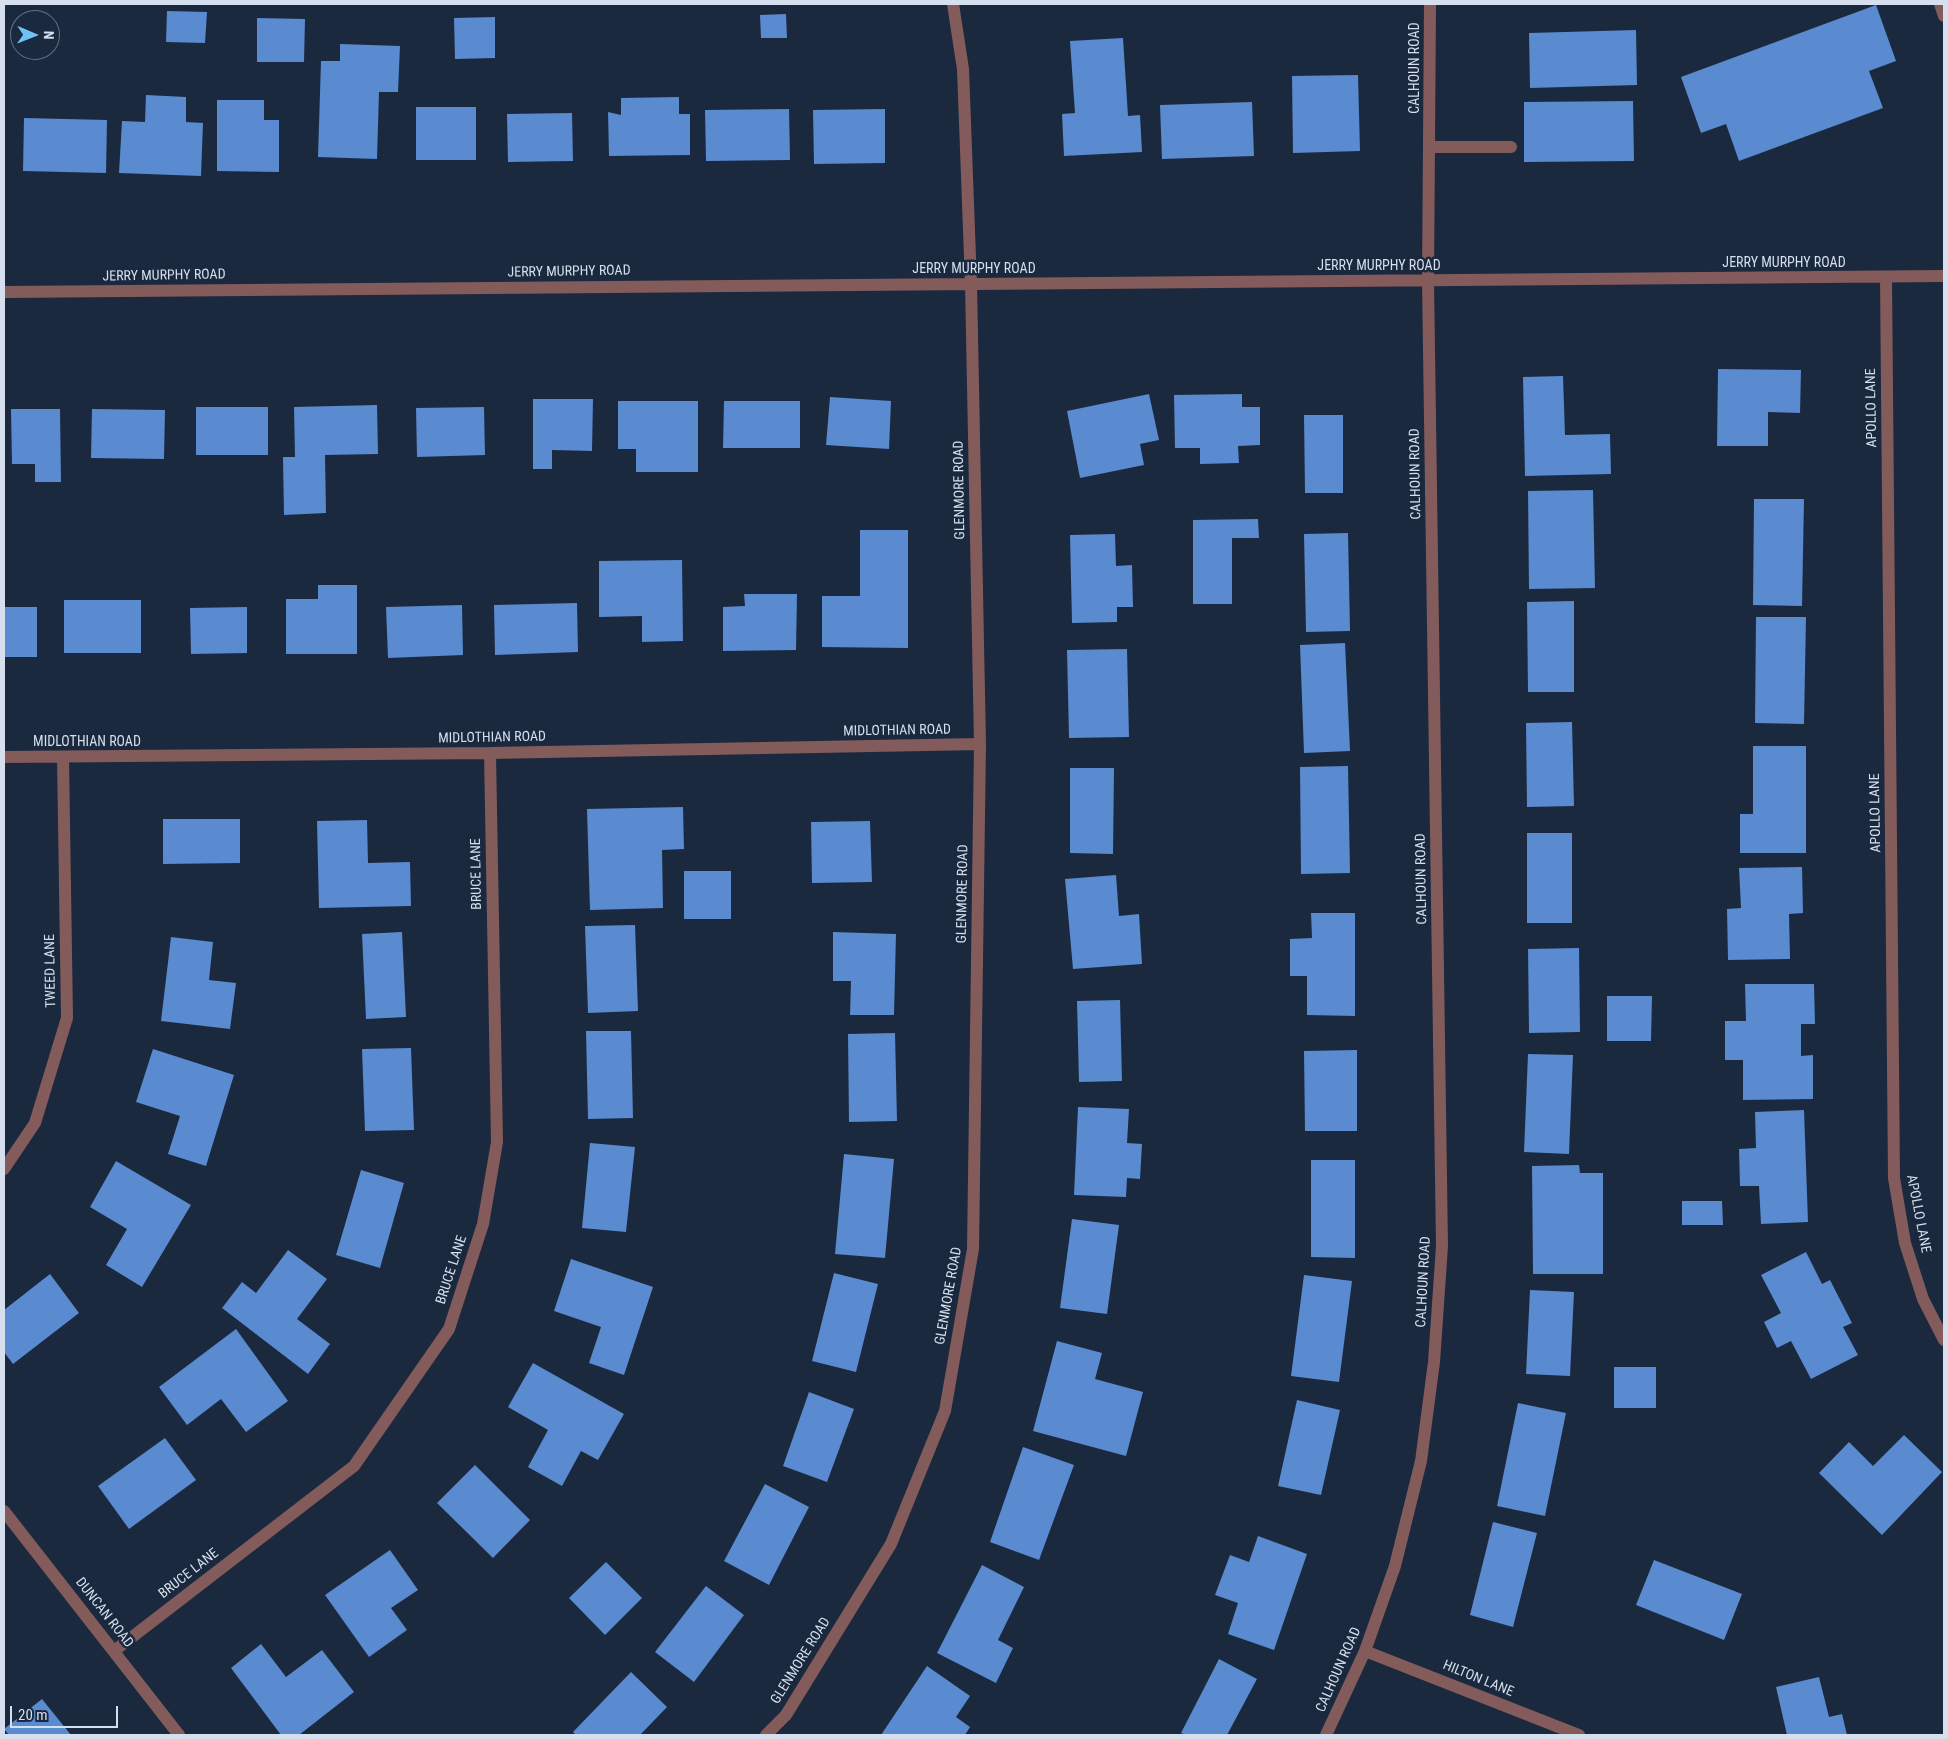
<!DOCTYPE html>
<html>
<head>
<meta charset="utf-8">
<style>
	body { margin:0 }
	#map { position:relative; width:1948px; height:1739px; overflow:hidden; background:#1a293e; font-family:"Roboto Condensed",sans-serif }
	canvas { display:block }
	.frame { position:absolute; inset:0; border:5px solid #d5dfed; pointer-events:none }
	.north { position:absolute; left:10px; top:10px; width:50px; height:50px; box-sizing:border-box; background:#1a293e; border:1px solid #657284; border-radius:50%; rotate:91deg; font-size:14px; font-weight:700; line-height:20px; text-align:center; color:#d5dfed }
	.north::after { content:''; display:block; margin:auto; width:18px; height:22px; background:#70c1f4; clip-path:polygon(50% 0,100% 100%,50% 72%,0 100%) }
	.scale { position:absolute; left:10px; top:1706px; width:108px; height:22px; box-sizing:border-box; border:2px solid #d5dfed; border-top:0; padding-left:6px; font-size:15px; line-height:18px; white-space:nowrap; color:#d5dfed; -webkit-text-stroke:4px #1a293e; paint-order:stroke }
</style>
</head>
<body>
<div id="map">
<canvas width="1948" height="1739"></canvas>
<div class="frame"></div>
<div class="north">N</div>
<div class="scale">20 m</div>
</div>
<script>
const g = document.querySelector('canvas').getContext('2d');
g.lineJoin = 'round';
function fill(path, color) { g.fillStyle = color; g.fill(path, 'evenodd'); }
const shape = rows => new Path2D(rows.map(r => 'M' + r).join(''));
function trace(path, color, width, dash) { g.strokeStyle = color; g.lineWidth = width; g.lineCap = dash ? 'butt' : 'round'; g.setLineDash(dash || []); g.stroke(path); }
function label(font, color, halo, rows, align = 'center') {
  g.font = font + ' "Roboto Condensed",sans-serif'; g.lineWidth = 5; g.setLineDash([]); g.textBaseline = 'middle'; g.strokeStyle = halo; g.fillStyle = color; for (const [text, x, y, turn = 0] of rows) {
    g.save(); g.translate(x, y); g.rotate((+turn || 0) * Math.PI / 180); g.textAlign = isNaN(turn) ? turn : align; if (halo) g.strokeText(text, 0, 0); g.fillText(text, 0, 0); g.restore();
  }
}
const building = shape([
	[1876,5,1896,61,1869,71,1883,108,1739,161,1726,124,1701,133,1681,77],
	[167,11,207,12,205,43,166,42],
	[786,14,787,38,761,38,760,15],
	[495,17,495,58,455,59,454,18],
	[257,18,305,19,304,62,257,62],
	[1636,30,1637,85,1530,88,1529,33],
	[1123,38,1128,116,1140,115,1142,152,1064,156,1062,114,1075,113,1070,41],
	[340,44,400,46,398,92,379,92,377,159,318,157,321,61,340,61],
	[1358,75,1360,151,1293,153,1292,76],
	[146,95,186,97,186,122,203,123,201,176,119,173,122,121,145,122],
	[679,97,679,114,690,114,690,155,609,156,608,112,621,115,621,98],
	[217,100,264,100,264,120,279,120,279,172,217,171],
	[1633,101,1634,161,1524,162,1524,102],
	[1252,102,1254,156,1162,159,1160,105],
	[416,107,476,107,476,160,416,160],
	[789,109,790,160,706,161,705,110],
	[885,109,885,163,814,164,813,110],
	[572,113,573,161,508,162,507,114],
	[24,118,107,120,106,173,23,171],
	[1718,369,1801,370,1800,413,1768,412,1768,446,1717,446],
	[1563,376,1565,435,1610,434,1611,474,1525,476,1523,377],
	[1149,394,1159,440,1140,444,1144,465,1080,478,1067,411],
	[1242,394,1242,407,1260,407,1260,445,1238,446,1239,463,1200,464,1200,448,1175,448,1174,395],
	[830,397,891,401,889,449,826,445],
	[533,399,593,399,592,451,552,450,552,469,533,469],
	[618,401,698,401,698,472,636,472,636,449,618,449],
	[724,401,800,401,800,448,723,448],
	[377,405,378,454,325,455,326,513,284,515,283,457,295,457,294,407],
	[196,407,268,407,268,455,196,455],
	[484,407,485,455,417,457,416,408],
	[11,409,60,409,61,482,35,482,35,464,12,464],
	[92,409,165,410,164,459,91,458],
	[1304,415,1343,415,1343,493,1305,493],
	[1593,490,1595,588,1529,589,1528,491],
	[1754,499,1804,499,1802,606,1753,605],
	[1258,519,1259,538,1232,538,1232,604,1193,604,1193,520],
	[860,530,908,530,908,648,822,647,822,596,860,596],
	[1348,533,1350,631,1306,632,1304,534],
	[1115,534,1116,566,1132,565,1133,607,1117,607,1117,622,1072,623,1070,535],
	[682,560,683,641,642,642,642,616,599,617,599,561],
	[318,585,357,585,357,654,286,654,286,599,318,599],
	[744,594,797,594,796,650,723,651,723,607,745,606],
	[64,600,141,600,141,653,64,653],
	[1574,601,1574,692,1528,692,1527,602],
	[577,603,578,652,495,655,494,605],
	[462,605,463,655,388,658,386,607],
	[4,607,37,607,37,657,4,657],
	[247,607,247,653,191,654,190,608],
	[1756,617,1806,617,1804,724,1755,723],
	[1345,643,1350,751,1304,753,1300,645],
	[1127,649,1129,737,1069,738,1067,650],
	[1572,722,1574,806,1527,807,1526,723],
	[1753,746,1806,746,1806,853,1740,853,1740,814,1753,814],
	[1348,766,1350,873,1301,874,1300,767],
	[1070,768,1114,768,1113,854,1070,853],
	[683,807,684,849,662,850,663,908,590,910,587,809],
	[163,819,240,819,240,863,163,864],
	[367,820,368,863,410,862,411,906,319,908,317,821],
	[870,821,872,882,812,883,811,822],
	[1527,833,1572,833,1572,923,1527,923],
	[1802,867,1803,913,1789,914,1790,959,1728,960,1727,909,1741,908,1739,868],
	[684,871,731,871,731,919,684,919],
	[1116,875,1119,916,1139,914,1142,964,1073,969,1065,879],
	[1311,913,1355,913,1355,1016,1307,1015,1307,976,1290,976,1290,939,1312,938],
	[635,925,638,1011,588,1013,585,926],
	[402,932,406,1017,366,1019,362,934],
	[833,932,896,934,894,1015,850,1015,851,981,833,981],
	[171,937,213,942,209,980,236,983,230,1029,161,1021],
	[1579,948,1580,1032,1529,1033,1528,949],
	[1745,984,1814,984,1815,1024,1801,1024,1801,1056,1813,1055,1813,1099,1743,1100,1743,1060,1725,1060,1725,1021,1746,1021],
	[1607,996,1652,996,1651,1041,1607,1041],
	[1120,1000,1122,1081,1079,1082,1077,1001],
	[586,1031,631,1031,633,1118,588,1119],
	[895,1033,897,1121,849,1122,848,1034],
	[411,1048,414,1130,365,1131,362,1049],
	[153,1049,234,1075,206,1166,168,1154,180,1116,136,1102],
	[1357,1050,1357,1131,1305,1131,1304,1051],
	[1528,1054,1573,1055,1569,1154,1524,1152],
	[1078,1107,1129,1109,1127,1143,1142,1144,1140,1179,1127,1178,1126,1197,1074,1195],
	[1804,1110,1808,1222,1761,1224,1759,1186,1740,1186,1739,1149,1756,1148,1755,1112],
	[590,1143,635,1147,626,1232,582,1228],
	[844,1154,894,1159,885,1258,835,1254],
	[1311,1160,1355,1160,1355,1258,1311,1257],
	[116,1161,191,1205,142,1287,106,1265,127,1229,90,1207],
	[1579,1165,1580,1173,1603,1173,1603,1274,1533,1274,1532,1166],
	[361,1170,404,1183,380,1268,336,1255],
	[1682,1201,1722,1201,1723,1225,1682,1225],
	[1072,1219,1119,1225,1107,1314,1060,1308],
	[288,1250,327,1279,297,1319,330,1344,308,1374,222,1308,242,1282,256,1293],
	[1806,1252,1822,1284,1830,1280,1852,1323,1843,1327,1858,1355,1811,1379,1791,1341,1777,1348,1764,1322,1781,1313,1761,1275],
	[571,1259,653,1287,624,1375,589,1363,601,1327,554,1311],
	[834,1273,878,1284,856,1372,812,1361],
	[50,1274,79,1313,13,1364,4,1352,4,1310],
	[1304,1275,1352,1281,1339,1382,1291,1376],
	[1530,1290,1574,1292,1570,1376,1526,1374],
	[236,1329,288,1401,246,1432,221,1399,187,1425,159,1387],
	[1057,1341,1102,1353,1095,1379,1143,1392,1126,1456,1033,1431],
	[533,1363,624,1414,598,1460,581,1451,562,1486,528,1467,548,1430,508,1407],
	[1614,1367,1656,1367,1656,1408,1614,1408],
	[809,1392,854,1409,827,1482,783,1466],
	[1297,1400,1340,1410,1321,1495,1278,1486],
	[1518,1403,1566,1413,1545,1516,1497,1506],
	[1904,1435,1942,1472,1882,1535,1819,1473,1849,1442,1873,1466],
	[165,1438,196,1480,129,1529,98,1486],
	[1023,1447,1074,1465,1039,1560,990,1542],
	[475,1465,530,1520,493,1558,437,1503],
	[765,1484,809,1507,769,1585,724,1561],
	[1493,1522,1537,1533,1513,1627,1470,1615],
	[1258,1536,1307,1554,1274,1650,1228,1634,1238,1603,1215,1595,1230,1555,1249,1562],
	[390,1550,418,1590,391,1608,407,1630,369,1657,325,1595],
	[1654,1560,1742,1594,1724,1640,1636,1605],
	[606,1562,642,1598,605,1635,569,1598],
	[982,1565,1024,1587,998,1640,1013,1648,996,1683,937,1653],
	[706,1586,744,1615,694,1682,655,1652],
	[261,1644,286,1677,322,1650,354,1692,299,1735,281,1735,231,1668],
	[1219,1659,1257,1679,1227,1735,1186,1735,1181,1733],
	[927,1666,970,1696,956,1717,970,1727,965,1735,881,1735],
	[631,1672,667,1707,640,1735,576,1735,573,1732],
	[1819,1677,1829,1717,1842,1714,1847,1735,1787,1735,1776,1687],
	[42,1699,71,1735,9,1735,4,1729]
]);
const minor = shape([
	[1940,4,1944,16],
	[1429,147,1511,147],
	[1886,277,1894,1178,1905,1243,1923,1299,1944,1340],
	[4,292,1944,276],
	[4,757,490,753,980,744],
	[4,1169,35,1123,67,1018,63,757],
	[4,1511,179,1735],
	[114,1651,354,1466,449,1329,483,1224,497,1142,490,753],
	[1365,1651,1579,1735],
	[766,1735,786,1715,891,1544,945,1411,973,1249,980,744,971,284,963,69,953,4],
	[1326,1735,1365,1651,1395,1566,1421,1461,1434,1362,1442,1246,1428,281,1430,4]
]);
const streetNames = [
	["CALHOUN ROAD",1415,68,-90],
	["JERRY MURPHY ROAD",1784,263],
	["JERRY MURPHY ROAD",1379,266],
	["JERRY MURPHY ROAD",974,269],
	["JERRY MURPHY ROAD",569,272,-1],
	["JERRY MURPHY ROAD",164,276,-1],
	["APOLLO LANE",1872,408,-91],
	["CALHOUN ROAD",1416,474,-91],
	["GLENMORE ROAD",960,490,-91],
	["MIDLOTHIAN ROAD",897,731,-1],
	["MIDLOTHIAN ROAD",492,738,-1],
	["MIDLOTHIAN ROAD",87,742],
	["APOLLO LANE",1876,813,-91],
	["BRUCE LANE",477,874,-91],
	["CALHOUN ROAD",1422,879,-91],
	["GLENMORE ROAD",963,894,-89],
	["TWEED LANE",51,971,-91],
	["APOLLO LANE",1918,1214,79],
	["BRUCE LANE",452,1270,-72],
	["CALHOUN ROAD",1424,1282,-87],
	["GLENMORE ROAD",949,1296,-80],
	["BRUCE LANE",189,1574,-38],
	["DUNCAN ROAD",104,1613,52],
	["GLENMORE ROAD",801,1661,-58],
	["CALHOUN ROAD",1339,1670,-66],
	["HILTON LANE",1478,1679,22]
];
fill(building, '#5a8acf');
trace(minor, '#835b5b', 12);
label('14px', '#d5dfed', '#1a293e', streetNames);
</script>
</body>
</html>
